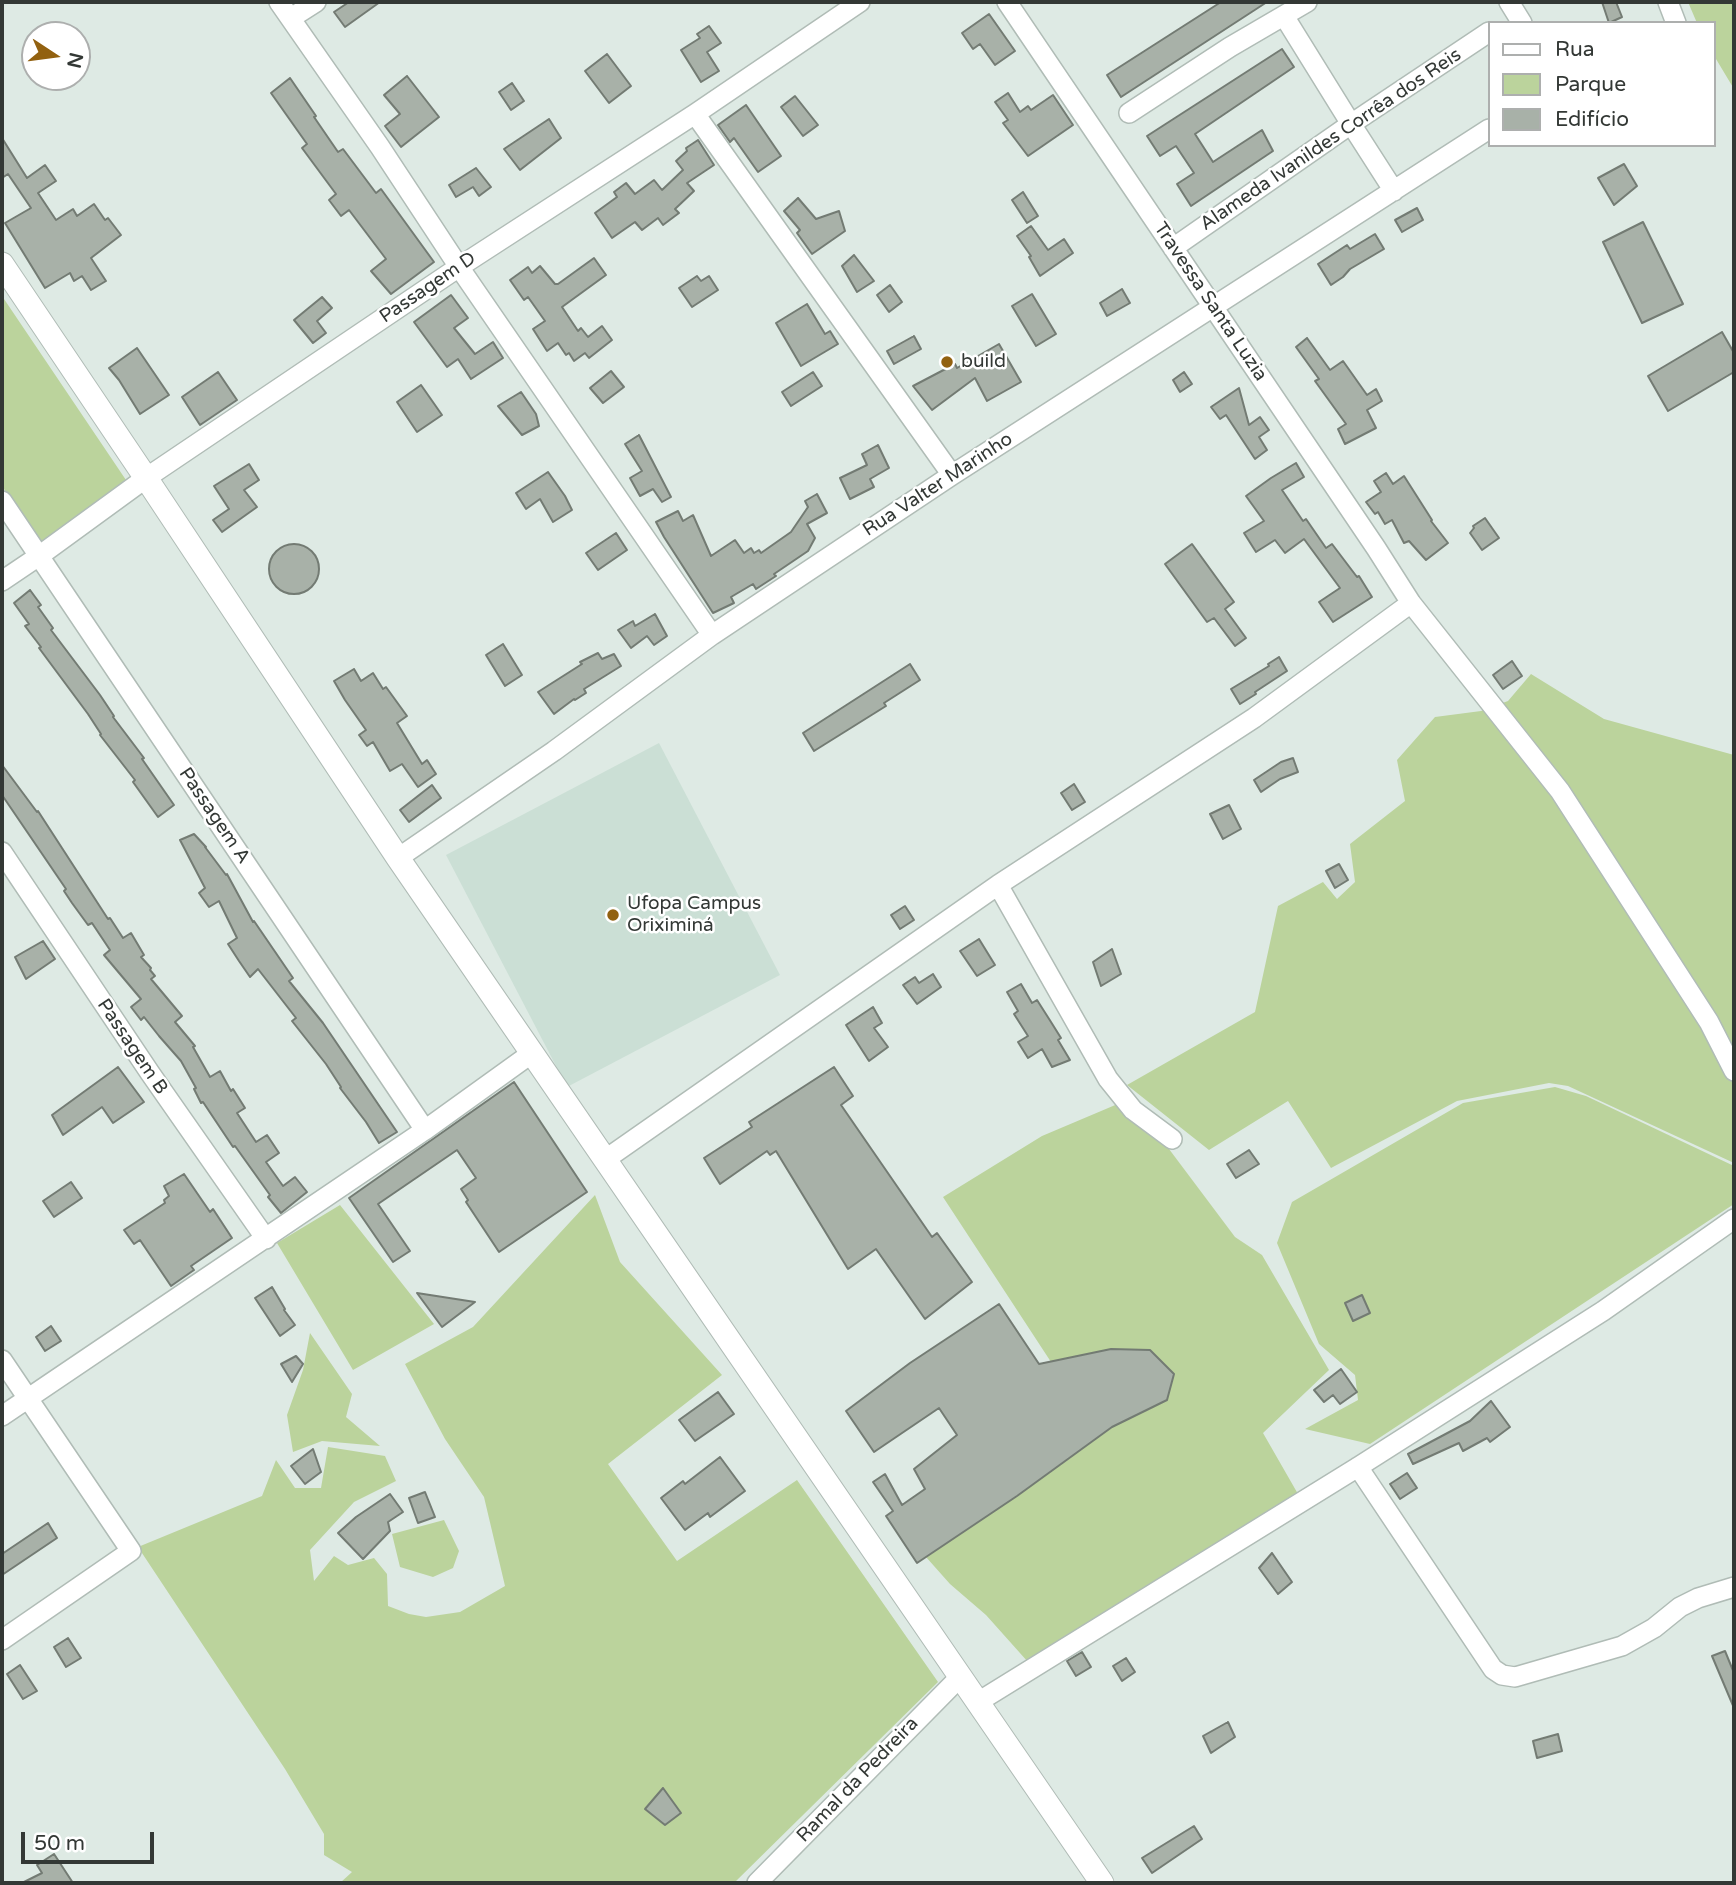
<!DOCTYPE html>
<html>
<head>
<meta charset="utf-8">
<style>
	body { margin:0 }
	#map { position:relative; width:1736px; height:1885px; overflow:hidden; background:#deeae4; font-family:"Varela Round",sans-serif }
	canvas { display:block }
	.frame { position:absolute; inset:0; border:4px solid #333835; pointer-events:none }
	.legend { position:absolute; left:1488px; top:21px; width:228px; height:126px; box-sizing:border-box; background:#fff; border:2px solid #adafae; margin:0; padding:9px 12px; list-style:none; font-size:21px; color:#333835 }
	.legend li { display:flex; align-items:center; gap:14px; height:35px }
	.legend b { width:35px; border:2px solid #adafae }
	.north { position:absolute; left:21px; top:21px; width:70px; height:70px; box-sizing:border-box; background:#fff; border:2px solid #adafae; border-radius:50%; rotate:103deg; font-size:19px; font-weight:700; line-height:28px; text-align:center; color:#333835 }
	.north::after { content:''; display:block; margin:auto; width:24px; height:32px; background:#926110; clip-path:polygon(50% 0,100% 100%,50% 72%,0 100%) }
	.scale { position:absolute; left:21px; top:1832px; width:133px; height:32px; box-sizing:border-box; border:4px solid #333835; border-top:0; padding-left:9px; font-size:21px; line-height:24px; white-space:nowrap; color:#333835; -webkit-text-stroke:5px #fff; paint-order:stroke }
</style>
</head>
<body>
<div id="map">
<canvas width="1736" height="1885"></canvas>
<div class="frame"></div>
<ul class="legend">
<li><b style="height:9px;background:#fff"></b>Rua</li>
<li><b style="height:19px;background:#bbd39c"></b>Parque</li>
<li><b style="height:19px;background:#a8b1a8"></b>Edifício</li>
</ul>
<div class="north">N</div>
<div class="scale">50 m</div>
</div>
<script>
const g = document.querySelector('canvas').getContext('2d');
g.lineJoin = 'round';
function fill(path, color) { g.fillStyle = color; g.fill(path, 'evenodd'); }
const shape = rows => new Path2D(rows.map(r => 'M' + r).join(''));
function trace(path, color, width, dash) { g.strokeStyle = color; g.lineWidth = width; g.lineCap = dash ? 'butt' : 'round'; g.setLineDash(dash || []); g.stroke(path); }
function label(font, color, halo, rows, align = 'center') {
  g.font = font + ' "Varela Round",sans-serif'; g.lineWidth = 5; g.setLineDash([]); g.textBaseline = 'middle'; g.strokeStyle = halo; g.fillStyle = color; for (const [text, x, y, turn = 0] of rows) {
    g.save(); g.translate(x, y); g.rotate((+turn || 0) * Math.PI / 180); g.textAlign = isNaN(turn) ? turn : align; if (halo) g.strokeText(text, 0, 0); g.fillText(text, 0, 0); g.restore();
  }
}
const built = shape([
	[659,743,780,975,567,1087,446,855]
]);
const green = shape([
	[1688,2,1734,2,1734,89,1713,54,1713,23,1697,23],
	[2,296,128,483,41,544,2,486],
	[1531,674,1604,719,1734,755,1734,1045,1728,1072,1734,1083,1734,1163,1568,1086,1549,1083,1457,1101,1331,1168,1288,1101,1209,1150,1127,1085,1255,1012,1278,906,1323,882,1337,899,1355,882,1350,844,1405,801,1397,760,1435,717,1481,711,1508,701],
	[1555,1087,1586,1096,1734,1166,1734,1204,1370,1444,1305,1429,1358,1400,1355,1375,1319,1344,1277,1243,1292,1202,1463,1103],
	[1120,1103,1169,1149,1235,1237,1262,1255,1329,1370,1263,1433,1298,1494,1028,1662,986,1615,950,1584,926,1557,1017,1496,1112,1427,1167,1400,1174,1374,1150,1350,1111,1349,1051,1362,943,1197,1042,1136],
	[595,1195,620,1262,722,1375,608,1464,677,1561,797,1480,938,1682,734,1883,340,1883,352,1872,324,1855,324,1834,285,1769,138,1547,262,1496,276,1460,295,1488,321,1488,328,1447,385,1456,396,1481,354,1502,310,1550,314,1581,334,1556,348,1565,374,1558,387,1574,388,1606,409,1614,426,1617,460,1612,505,1586,484,1497,445,1439,405,1364,473,1327],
	[340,1205,434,1324,353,1370,277,1243],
	[310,1333,352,1394,346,1417,380,1446,322,1441,293,1452,287,1415,303,1370],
	[444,1520,459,1551,453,1568,433,1577,400,1567,392,1534]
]);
const building = shape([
	[349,2,380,2,345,27,334,12,349,2],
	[1221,2,1267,2,1121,97,1107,75,1221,2],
	[1602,2,1616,2,1622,17,1609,23,1602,2],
	[989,14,1015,51,995,65,980,44,973,49,962,33,989,14],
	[709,26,721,43,707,52,719,71,701,82,681,50,700,38,697,34,709,26],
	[1282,49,1294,67,1195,134,1213,162,1262,130,1273,151,1191,206,1177,184,1194,173,1176,146,1160,156,1147,136,1282,49],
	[607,54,631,86,609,103,585,71,607,54],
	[407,76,439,117,401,147,385,126,400,114,384,95,407,76],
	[290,78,316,116,314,117,338,152,343,149,376,193,381,189,434,262,391,294,371,271,386,259,349,210,341,216,329,200,336,194,302,148,307,144,271,93,290,78],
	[512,83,524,101,511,110,499,92,512,83],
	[1008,93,1020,112,1028,106,1031,110,1053,95,1073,125,1028,156,1003,123,1008,120,995,102,1008,93],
	[795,96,818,125,803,136,781,107,795,96],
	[746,105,781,156,758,172,734,138,730,142,718,125,746,105],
	[549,119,561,138,520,170,504,149,549,119],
	[2,138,27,178,45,165,56,181,38,193,56,220,73,209,77,216,94,204,105,220,108,218,121,235,91,258,106,281,91,290,82,276,74,281,70,273,45,288,5,223,31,208,8,174,2,178,2,138],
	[698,140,714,165,687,183,694,191,675,209,679,213,663,225,658,218,642,230,635,222,612,238,595,213,617,197,614,192,626,183,635,194,654,180,662,190,683,170,676,161,687,151,686,148,698,140],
	[1624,164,1637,186,1614,205,1598,178,1624,164],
	[476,168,491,187,479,196,473,187,456,197,449,185,476,168],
	[1023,192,1038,216,1027,223,1012,200,1023,192],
	[798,198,816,219,839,211,845,231,812,254,797,233,800,230,784,211,798,198],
	[1417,208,1423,220,1402,232,1395,220,1417,208],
	[1643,222,1683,304,1642,323,1603,242,1643,222],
	[1031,226,1048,250,1064,239,1073,253,1040,276,1029,257,1031,256,1017,236,1031,226],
	[1375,234,1384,249,1350,269,1343,277,1331,285,1318,264,1347,245,1350,249,1375,234],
	[854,255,874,281,857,292,842,266,854,255],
	[594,258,606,275,562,307,578,331,581,328,588,337,602,326,612,340,589,358,585,353,574,361,569,353,566,355,558,343,547,351,533,329,545,321,528,297,524,300,510,280,528,267,532,273,540,266,555,284,558,284,594,258],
	[697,276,701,281,709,276,718,290,692,307,679,288,697,276],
	[890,285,902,302,889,312,877,295,890,285],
	[1122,289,1130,303,1107,316,1100,303,1122,289],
	[1032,294,1056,334,1036,346,1012,306,1032,294],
	[451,295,468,318,454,328,475,354,493,342,503,358,471,379,458,359,447,367,414,322,451,295],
	[322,297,332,308,317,321,326,333,313,343,294,320,322,297],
	[807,304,825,334,830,331,838,344,801,366,776,323,807,304],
	[1722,332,1734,353,1734,372,1668,411,1648,376,1722,332],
	[914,336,921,349,894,364,887,351,914,336],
	[1307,338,1330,370,1343,361,1367,395,1376,389,1382,401,1367,410,1376,428,1345,444,1338,429,1346,424,1315,381,1319,379,1296,347,1307,338],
	[999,344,1021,382,987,401,975,378,932,410,913,386,955,364,957,368,999,344],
	[137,348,169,395,140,414,119,380,109,368,137,348],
	[611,371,624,387,603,403,590,388,611,371],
	[218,372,237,400,200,425,182,397,218,372],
	[813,372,822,386,791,406,782,392,813,372],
	[1184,372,1192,384,1180,392,1173,380,1184,372],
	[421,385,442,415,417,432,397,402,421,385],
	[1239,388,1249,425,1260,417,1269,430,1259,437,1267,450,1255,459,1226,415,1220,419,1211,407,1239,388],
	[521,392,536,414,539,426,522,435,498,406,521,392],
	[639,435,671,497,662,502,653,489,640,496,630,478,642,471,625,444,639,435],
	[878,445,889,468,870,479,874,487,850,499,840,478,867,465,862,454,878,445],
	[1296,463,1304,477,1282,490,1303,521,1306,519,1326,548,1332,544,1357,577,1359,576,1372,597,1333,622,1319,602,1340,588,1304,539,1285,553,1275,540,1256,552,1244,533,1264,521,1246,496,1271,478,1296,463],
	[249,464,259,480,244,490,257,507,222,532,213,520,229,509,214,486,249,464],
	[548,472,565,496,572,510,553,522,540,499,526,509,516,493,548,472],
	[1386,473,1393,484,1404,476,1432,520,1431,521,1448,543,1426,560,1409,541,1404,543,1392,520,1385,524,1378,512,1375,514,1366,502,1381,492,1374,481,1386,473],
	[817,494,827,513,807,524,815,538,808,551,774,574,776,576,756,589,753,584,731,597,734,603,713,613,664,537,656,522,678,511,683,521,693,515,711,556,735,540,744,553,751,548,754,553,759,550,761,553,791,532,808,507,805,501,817,494],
	[1485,518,1499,538,1482,550,1470,533,1474,528,1473,526,1485,518],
	[616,533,627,550,598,570,586,553,616,533],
	'269 569a25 25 0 1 1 50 0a25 25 0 1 1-50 0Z',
	[1192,544,1234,602,1225,609,1246,638,1235,646,1214,618,1207,622,1165,564,1192,544],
	[30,590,41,605,38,607,53,628,51,630,100,695,114,716,113,717,144,758,142,759,174,805,158,817,133,782,135,780,100,735,101,734,88,714,39,648,41,647,25,626,29,624,14,603,30,590],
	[655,614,667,636,654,645,647,636,631,648,618,630,633,621,635,626,655,614],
	[503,644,522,675,505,686,486,655,503,644],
	[598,653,602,659,614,654,621,666,584,689,586,693,575,700,574,699,554,714,538,692,582,664,580,662,598,653],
	[1279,657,1287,671,1255,692,1256,694,1240,704,1231,689,1269,666,1268,664,1279,657],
	[1512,661,1522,676,1503,689,1493,675,1512,661],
	[910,664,920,680,884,703,886,706,814,751,803,733,910,664],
	[354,669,361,681,373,673,383,689,386,687,407,716,397,723,422,764,427,760,436,774,418,787,402,764,390,771,373,742,367,746,359,735,366,730,345,700,334,681,354,669],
	[1293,758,1298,772,1280,779,1261,792,1254,780,1281,762,1293,758],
	[2,765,37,812,38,811,108,919,110,918,123,938,131,933,144,955,141,957,151,968,150,970,155,976,151,979,182,1016,175,1022,195,1046,193,1047,210,1077,220,1071,231,1091,233,1089,245,1108,237,1113,256,1142,267,1135,279,1153,266,1162,283,1186,295,1177,307,1192,281,1213,268,1197,270,1195,235,1146,233,1147,203,1102,201,1103,194,1089,196,1088,181,1061,159,1036,144,1017,141,1020,131,1007,141,999,104,955,110,950,92,923,88,925,72,903,64,891,66,889,2,795,2,765],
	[1074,784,1085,802,1072,810,1061,793,1074,784],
	[432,785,441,798,409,822,400,810,432,785],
	[1229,805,1241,829,1223,839,1210,814,1229,805],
	[194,834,206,847,205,847,226,875,227,874,253,922,254,921,293,978,289,981,323,1023,397,1132,379,1143,366,1122,340,1088,341,1087,326,1064,292,1021,296,1018,258,969,250,977,239,961,228,944,237,938,219,901,209,907,199,893,205,888,180,840,194,834],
	[1339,864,1348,880,1335,888,1326,871,1339,864],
	[905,906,914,920,900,929,891,915,905,906],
	[979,939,995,965,977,976,960,951,979,939],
	[43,941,55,959,26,979,15,957,43,941],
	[1112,949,1121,974,1101,986,1093,962,1112,949],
	[933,974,941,987,917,1004,903,985,915,977,919,983,933,974],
	[1021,984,1032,1003,1037,1000,1051,1022,1061,1038,1058,1040,1070,1060,1052,1067,1042,1049,1028,1058,1018,1042,1028,1036,1014,1014,1018,1011,1007,992,1021,984],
	[873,1007,882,1023,874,1028,888,1047,869,1061,846,1025,873,1007],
	[118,1067,144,1102,113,1123,102,1107,63,1135,52,1115,118,1067],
	[834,1067,853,1096,841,1105,932,1237,937,1233,972,1282,925,1319,876,1249,848,1269,776,1151,770,1155,767,1151,720,1184,704,1158,752,1127,749,1122,834,1067],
	[514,1082,587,1192,499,1252,466,1202,468,1200,461,1189,476,1178,457,1150,378,1204,410,1251,393,1262,349,1198,514,1082],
	[1249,1150,1259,1164,1236,1178,1227,1164,1249,1150],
	[184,1174,210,1212,213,1209,232,1238,191,1266,194,1270,171,1286,140,1240,134,1244,124,1230,165,1203,164,1200,169,1196,164,1186,184,1174],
	[71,1182,82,1198,54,1217,43,1201,71,1182],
	[272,1287,285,1309,284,1310,295,1325,280,1336,255,1298,272,1287],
	[417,1293,475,1302,442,1327,417,1293],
	[1362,1295,1370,1313,1353,1321,1345,1303,1362,1295],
	[999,1304,1039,1364,1111,1349,1150,1350,1174,1374,1167,1400,1112,1427,1017,1496,917,1563,886,1516,893,1511,873,1482,885,1474,902,1505,925,1489,914,1469,957,1435,939,1408,874,1452,846,1411,910,1363,999,1304],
	[51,1326,61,1341,45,1351,36,1337,51,1326],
	[296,1356,303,1364,292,1382,281,1364,296,1356],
	[1341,1369,1357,1392,1340,1404,1333,1395,1324,1402,1314,1390,1341,1369],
	[718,1392,734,1414,695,1441,679,1420,718,1392],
	[1491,1401,1510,1427,1490,1442,1487,1438,1463,1451,1459,1443,1413,1464,1408,1454,1470,1421,1491,1401],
	[313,1449,321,1472,305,1484,291,1466,313,1449],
	[720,1457,745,1491,710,1517,708,1513,685,1530,661,1498,683,1481,685,1484,720,1457],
	[1407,1473,1417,1488,1400,1499,1390,1484,1407,1473],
	[425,1492,435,1517,418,1523,409,1498,425,1492],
	[390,1494,403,1512,388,1522,390,1531,363,1559,338,1533,356,1517,390,1494],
	[48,1523,57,1538,2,1575,2,1554,48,1523],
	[1272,1553,1292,1582,1278,1594,1259,1568,1272,1553],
	[68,1638,81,1658,66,1667,54,1647,68,1638],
	[1725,1651,1734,1673,1734,1708,1712,1656,1725,1651],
	[1082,1652,1091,1667,1076,1676,1067,1661,1082,1652],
	[1126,1658,1135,1672,1122,1681,1113,1666,1126,1658],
	[20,1665,37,1691,23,1699,7,1674,20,1665],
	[1228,1722,1235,1737,1211,1753,1203,1736,1228,1722],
	[1558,1734,1562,1751,1537,1758,1533,1741,1558,1734],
	[663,1788,681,1813,665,1825,645,1809,663,1788],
	[1194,1826,1202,1839,1152,1873,1142,1858,1194,1826],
	[54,1854,73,1883,22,1883,42,1873,37,1865,54,1854]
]);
const minor = shape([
	[279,2,380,147,459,267,712,635],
	[1007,2,1376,548,1411,603,1560,791,1709,1022,1734,1071],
	[1509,2,1522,23],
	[1668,2,1676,23],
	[1284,16,1351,124,1394,191],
	[291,18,316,2],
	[1129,113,1230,47,1307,2],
	[695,114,952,475],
	[1173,248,1351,124,1489,32],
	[2,501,425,1130],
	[2,581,39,556,146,478,459,267,695,114,860,2],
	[2,852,150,1073,266,1239],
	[398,858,554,751,712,635,952,475,1489,129],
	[998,885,1108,1079,1133,1110,1172,1139],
	[606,1159,998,885,1254,718,1411,603],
	[2,1360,131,1551,2,1640],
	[2,1416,425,1130,532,1053],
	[1358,1467,1493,1669,1502,1675,1515,1677,1622,1646,1654,1628,1680,1607,1698,1598,1734,1587],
	[978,1702,1358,1467,1603,1311,1734,1219],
	[757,1883,960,1677]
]);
const major = shape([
	[2,264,146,478,398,858,1102,1883]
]);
const markers = [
	[947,362,7,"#926110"],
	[613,915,7,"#926110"]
];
const streetNames = [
	["Alameda Ivanildes Corrêa dos Reis",1331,140,-34],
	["Passagem D",428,288,-34],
	["Travessa Santa Luzia",1210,302,56],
	["Rua Valter Marinho",938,485,-33],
	["Passagem A",214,816,56],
	["Passagem B",132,1047,56],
	["Ramal da Pedreira",858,1780,-46]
];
const poiNames = [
	["build",961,362],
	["Ufopa Campus",627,904],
	["Oriximiná",627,926]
];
fill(built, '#cbdfd5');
fill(green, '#bbd39c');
fill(building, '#a8b1a8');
trace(building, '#737b73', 2);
trace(minor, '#b0bcb6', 22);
trace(major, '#b0bcb6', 25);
trace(minor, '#fff', 19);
trace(major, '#fff', 23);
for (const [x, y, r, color] of markers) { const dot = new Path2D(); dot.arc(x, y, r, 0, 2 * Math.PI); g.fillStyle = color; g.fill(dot); trace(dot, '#fff', 2.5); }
label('19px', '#333835', '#fff', streetNames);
label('19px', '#333835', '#fff', poiNames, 'left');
</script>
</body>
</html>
